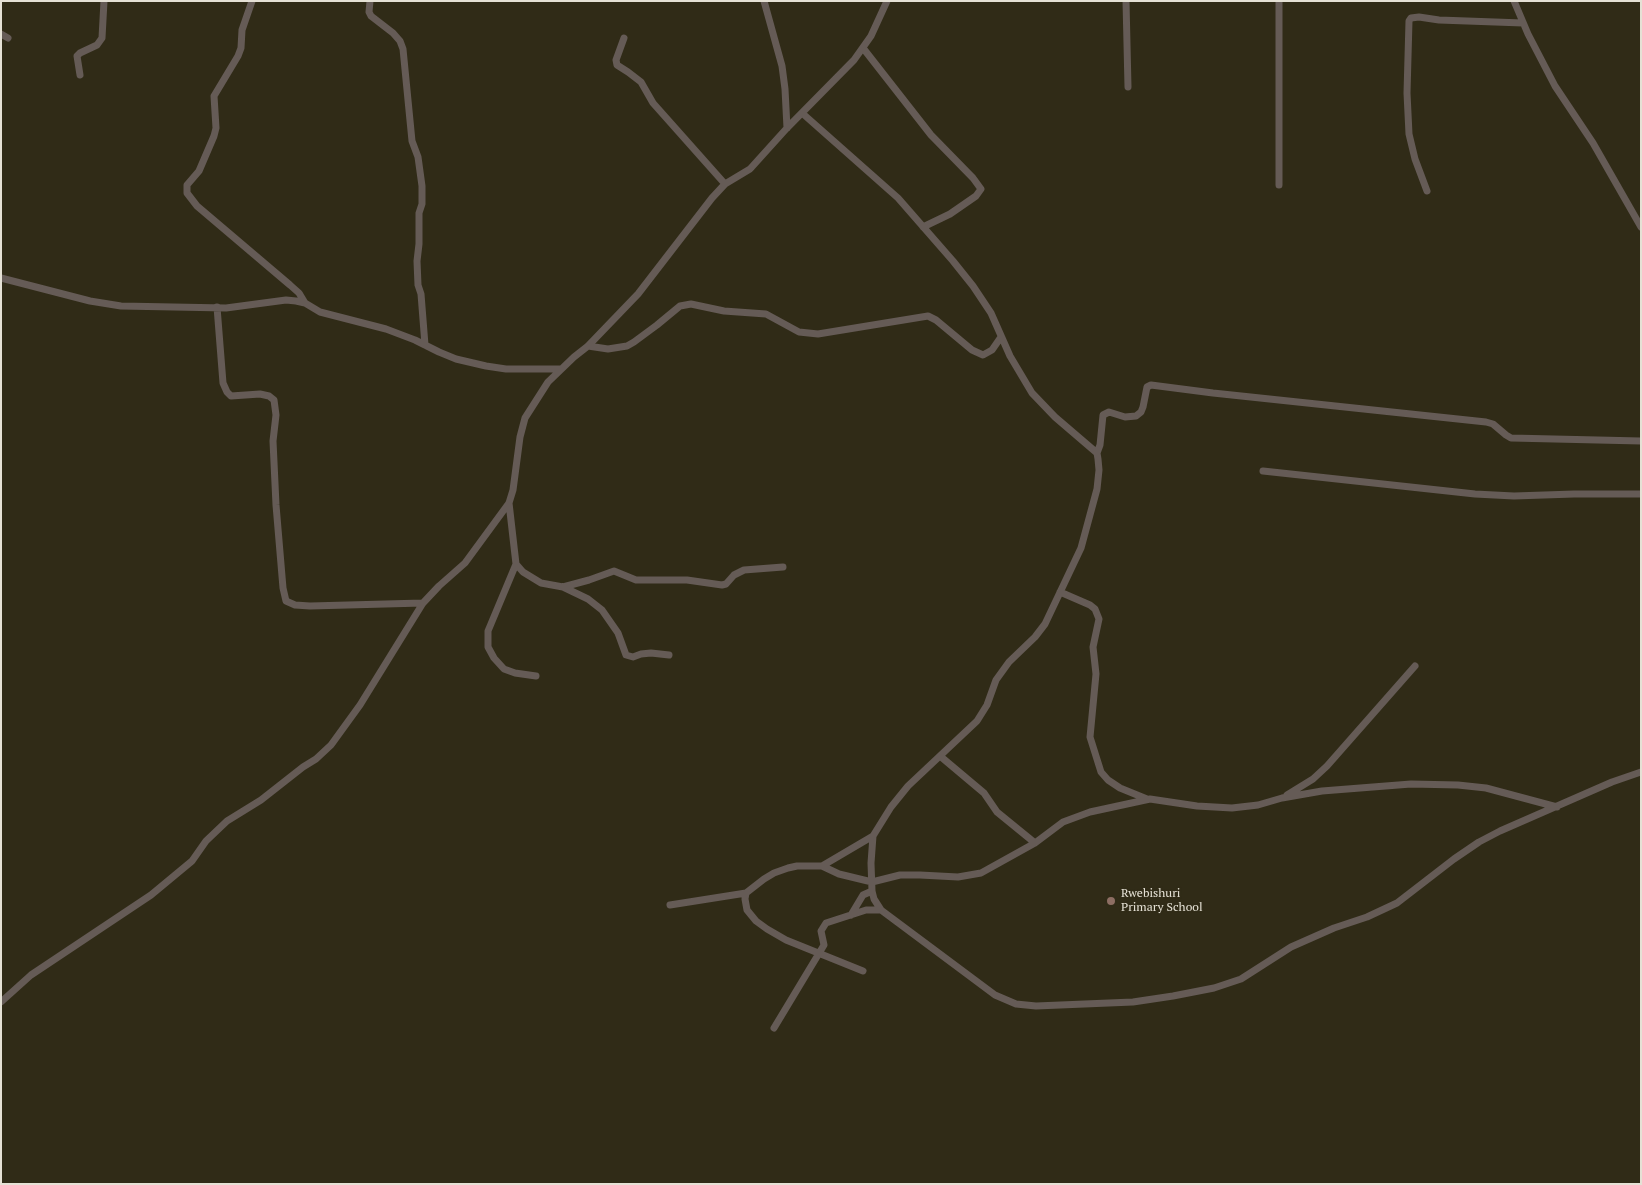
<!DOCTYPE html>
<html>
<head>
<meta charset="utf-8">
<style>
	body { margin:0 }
	#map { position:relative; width:1642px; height:1185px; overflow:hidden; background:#302b17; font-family:"PT Serif",serif }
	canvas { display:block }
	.frame { position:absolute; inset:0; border:2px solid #e5e1d5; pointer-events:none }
</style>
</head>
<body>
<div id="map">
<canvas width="1642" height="1185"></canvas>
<div class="frame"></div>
</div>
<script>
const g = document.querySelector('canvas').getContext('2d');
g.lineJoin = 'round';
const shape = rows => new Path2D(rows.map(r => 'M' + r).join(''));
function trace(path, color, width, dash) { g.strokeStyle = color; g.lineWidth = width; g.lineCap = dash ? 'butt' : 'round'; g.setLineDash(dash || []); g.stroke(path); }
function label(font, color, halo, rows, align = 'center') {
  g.font = font + ' "PT Serif",serif'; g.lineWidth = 4; g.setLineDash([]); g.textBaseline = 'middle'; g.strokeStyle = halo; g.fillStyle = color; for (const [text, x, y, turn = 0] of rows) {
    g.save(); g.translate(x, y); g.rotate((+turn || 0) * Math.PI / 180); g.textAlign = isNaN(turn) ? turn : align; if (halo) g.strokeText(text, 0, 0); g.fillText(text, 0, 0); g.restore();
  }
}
const street = shape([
	[252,1,242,30,241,48,238,56,214,96,216,128,214,136,199,171,187,185,187,193,197,206,290,285,299,293,305,303],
	[370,1,369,12,371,16,393,33,400,41,403,49,412,141,418,157,422,186,422,204,419,213,419,244,417,261,418,285,421,294,425,345],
	[764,1,782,66,785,89,787,128],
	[1126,1,1128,87],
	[1514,1,1528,34,1555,86,1593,143,1641,227],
	[1,34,8,38],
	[624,38,616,60,617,65,628,72,641,82,653,103,725,184],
	[863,48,931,135,973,178,981,189,976,196,950,214,923,227],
	[80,75,77,56,80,53,97,45,102,38,104,1],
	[802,113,898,198,953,261,973,286,991,313,1010,356,1032,393,1055,417,1097,453,1098,459,1099,470,1097,489,1081,548,1045,624,1035,637,1009,662,996,680,987,705,977,721,908,786,891,807,873,836,871,863,872,891,874,899,881,910,995,995,1016,1004,1036,1006,1133,1002,1173,996,1214,988,1241,979,1291,947,1334,928,1367,917,1397,903,1454,859,1479,842,1500,831,1612,782,1641,772],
	[1279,185,1279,1],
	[1427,191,1415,159,1409,134,1407,93,1409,21,1411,18,1419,17,1439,20,1523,23],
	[1,278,90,301,121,306,226,308,286,300,296,301,305,303,320,312,386,329,415,340,439,352,456,359,486,366,506,369,561,369],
	[217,307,223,383,227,392,231,396,260,394,269,396,274,400,276,415,273,441,276,505,283,588,286,601,295,605,310,606,423,603],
	[588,346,608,349,627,346,634,342,657,325,680,306,691,304,724,311,766,314,799,332,818,334,928,316,936,320,972,350,983,355,992,350,1001,337],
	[1097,453,1100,445,1103,415,1109,412,1125,417,1136,416,1141,412,1143,407,1147,387,1151,385,1213,393,1486,422,1493,424,1506,435,1511,438,1641,441],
	[1263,471,1475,494,1514,496,1574,494,1641,494],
	[509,503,516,564,488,631,488,647,494,658,504,669,515,673,536,676],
	[516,564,523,572,541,583,563,587,589,580,614,571,636,580,687,580,722,585,726,584,734,575,744,570,783,567],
	[563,587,588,599,602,610,618,633,626,655,633,657,641,654,651,653,669,655],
	[1060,592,1090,605,1095,609,1099,619,1093,647,1096,674,1090,737,1101,772,1108,780,1120,788,1147,799],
	[940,756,984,793,997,812,1035,843],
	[1287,795,1313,779,1327,766,1415,666],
	[822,866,873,836],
	[746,893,745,899,747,910,756,921,767,929,786,940,863,971],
	[670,905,746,893,764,879,774,873,788,868,797,866,822,866,839,874,872,882,900,875,920,875,958,877,981,873,1035,843,1063,822,1090,812,1150,799,1197,806,1232,808,1258,805,1282,798,1322,791,1411,784,1458,785,1486,788,1557,807],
	[851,915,863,895,872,891],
	[1,1002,31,975,151,895,192,861,206,841,227,821,261,800,303,767,316,759,331,745,360,705,423,603,439,586,465,563,509,503,513,490,520,437,525,418,548,382,574,357,588,346,638,294,712,198,725,184,750,169,787,128,854,60,871,36,887,1],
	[774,1028,824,945,821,931,826,923,866,910,881,910]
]);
const markers = [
	[1111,901,5,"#8d6e63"]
];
const poiNames = [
	["Rwebishuri",1121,894],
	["Primary School",1121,908]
];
trace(street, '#655b56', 7);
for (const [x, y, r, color] of markers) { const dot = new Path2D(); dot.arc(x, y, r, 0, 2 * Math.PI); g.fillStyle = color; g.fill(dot); trace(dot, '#302b17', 2); }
label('12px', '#e5e1d5', '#302b17', poiNames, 'left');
</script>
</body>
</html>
